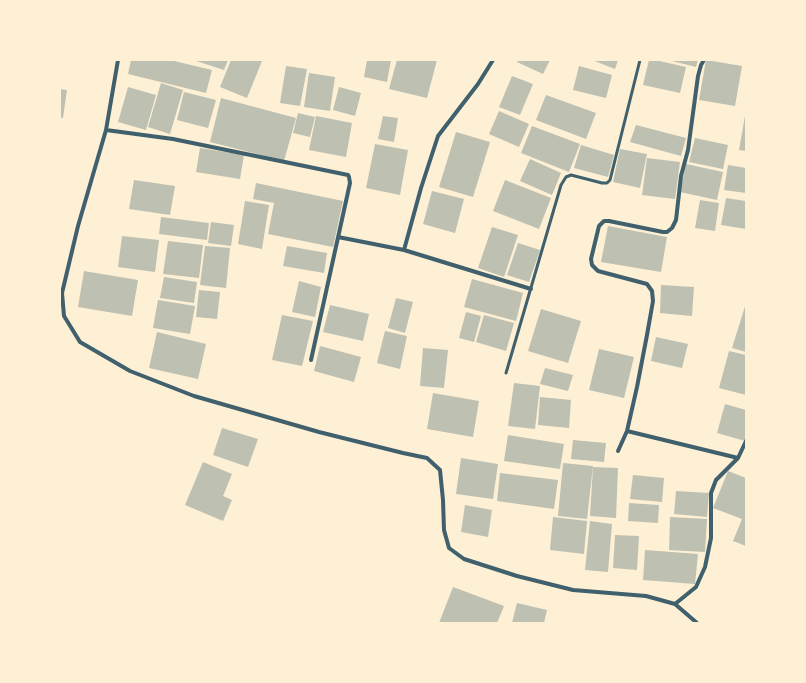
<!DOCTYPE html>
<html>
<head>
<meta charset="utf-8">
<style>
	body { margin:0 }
	#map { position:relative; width:806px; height:683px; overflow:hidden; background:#fdf0d5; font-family:"Titillium Web",sans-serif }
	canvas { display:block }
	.frame { position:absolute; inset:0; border:61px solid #fdf0d5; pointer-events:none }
</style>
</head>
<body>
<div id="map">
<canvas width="806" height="683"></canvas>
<div class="frame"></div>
</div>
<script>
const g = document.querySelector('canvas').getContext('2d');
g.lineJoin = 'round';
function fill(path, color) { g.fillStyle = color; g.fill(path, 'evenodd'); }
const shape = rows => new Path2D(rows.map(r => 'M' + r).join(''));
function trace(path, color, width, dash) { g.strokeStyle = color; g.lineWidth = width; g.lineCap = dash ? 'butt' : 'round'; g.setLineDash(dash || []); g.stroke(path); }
const building = shape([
	[131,60,170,60,212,70,206,93,128,74],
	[193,60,228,60,224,70],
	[231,60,262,61,247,98,220,87],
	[367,60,391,60,387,82,364,77],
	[397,60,437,60,427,98,389,89],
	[518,60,550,60,543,74,517,62],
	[592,60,618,60,615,69],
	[649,60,655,60,686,67,680,93,643,85],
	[668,60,698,60,696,67],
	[706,60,742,66,735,106,699,100],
	[286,66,307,69,300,106,280,103],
	[579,66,612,75,606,98,573,90],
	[309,73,335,77,330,111,304,107],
	[512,76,533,84,520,115,499,107],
	[161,83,183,90,170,134,148,127],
	[128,87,156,95,146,130,118,122],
	[339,87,361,93,355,116,333,110],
	[60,89,67,90,63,118,60,118],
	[184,92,216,100,208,128,177,120],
	[546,95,596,113,586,139,536,120],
	[221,98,296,118,284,161,210,142],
	[499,111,529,124,519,147,489,134],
	[298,113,315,117,310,137,293,133],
	[316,116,352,123,346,157,309,150],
	[383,116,398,118,394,142,378,139],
	[745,116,746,116,746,151,739,150],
	[636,125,686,138,681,156,630,142],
	[532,126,580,144,569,172,521,153],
	[456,132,490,142,473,197,439,187],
	[695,138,728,145,723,169,689,162],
	[375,144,408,150,400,195,366,188],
	[581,145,614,155,608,177,574,168],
	[200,148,244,155,240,179,196,172],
	[620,149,647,154,640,188,613,182],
	[647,158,680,162,675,199,642,195],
	[530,159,561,173,552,195,520,181],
	[686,164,723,172,717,200,680,192],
	[728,165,746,168,746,193,724,190],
	[134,180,175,186,170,215,129,209],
	[505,180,551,198,539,229,493,211],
	[256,183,343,201,333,247,268,234,274,203,253,199],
	[432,191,464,199,455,233,423,224],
	[726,198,746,201,746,229,721,225],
	[700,200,719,203,715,231,695,228],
	[245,201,269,205,262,249,238,244],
	[161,217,209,223,207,240,159,234],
	[211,222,234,225,231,246,208,243],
	[608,226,667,237,661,272,601,262],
	[492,227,518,235,504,277,478,268],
	[122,236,159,240,155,272,118,267],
	[168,241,203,245,199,278,163,274],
	[518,243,540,250,529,282,507,275],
	[205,246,230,248,226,288,200,285],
	[287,246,327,253,324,273,283,266],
	[84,271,138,280,132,316,78,307],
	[164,277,197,282,194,303,160,298],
	[472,279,523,293,516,321,464,307],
	[299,281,321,287,315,317,292,312],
	[661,285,694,287,692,316,660,313],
	[199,290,220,292,217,319,196,317],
	[396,298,413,302,405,333,388,328],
	[158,300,195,306,190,334,153,328],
	[746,303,746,352,732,348],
	[330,305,369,314,363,341,323,332],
	[541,309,581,321,568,363,528,351],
	[466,312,481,316,474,342,459,338],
	[282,315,313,321,302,366,272,360],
	[484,315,514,323,506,351,476,342],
	[385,331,407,336,400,369,377,363],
	[157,332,206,344,198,379,149,368],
	[656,337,688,344,682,368,651,361],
	[320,346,361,357,354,382,314,371],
	[423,348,448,350,444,388,420,386],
	[599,349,634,357,624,398,589,390],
	[729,351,746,355,746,395,719,388],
	[545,368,573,375,568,391,540,384],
	[514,383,540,386,535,429,508,426],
	[433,393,479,401,473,437,427,429],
	[540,397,571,400,569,428,538,425],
	[725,404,746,410,745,441,717,433],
	[222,428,258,439,248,467,213,455],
	[508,435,564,444,560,469,504,461],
	[573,440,606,443,604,462,571,459],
	[461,458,498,464,493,499,456,494],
	[203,462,232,474,223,496,232,500,223,521,185,505],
	[563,463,593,466,587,519,558,516],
	[593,467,618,468,616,518,590,516],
	[728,471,746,478,746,546,733,541,742,519,713,508],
	[500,473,558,480,554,509,497,501],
	[633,475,664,478,662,502,630,499],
	[676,491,709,493,707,517,674,514],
	[629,503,659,505,658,523,628,521],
	[465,505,492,510,488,537,461,532],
	[553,517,587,521,584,554,550,550],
	[670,517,707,519,705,552,669,550],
	[590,521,612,524,608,572,585,570],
	[615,535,639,536,637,570,613,568],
	[645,550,698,554,695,584,643,580],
	[453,587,504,606,497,623,439,623],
	[517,603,547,610,544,623,512,623]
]);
const service = shape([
	[506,373,561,185,566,177,571,175,602,183,607,183,610,180,640,60]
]);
const minor = shape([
	[118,60,106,130,78,226,62,293,64,316,80,342,130,371,194,396,319,432,403,453,427,458,440,470,443,500,444,530,449,548,464,559,517,576,573,590,646,596,675,604,697,623],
	[493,60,478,84,438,136,421,188,404,250,531,289],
	[106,130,173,139,348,175,349,177,350,183,311,360],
	[338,237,404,250],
	[627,431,637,387,647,335,653,301,652,291,647,284,598,271,592,265,591,259,599,226,604,221,609,221,663,232,667,232,672,228,676,220,681,176,688,150,698,76,701,65,704,60],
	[618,451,627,431,738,458],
	[675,604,696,587,705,567,711,538,711,493,716,480,738,458,746,441]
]);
fill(building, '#bec0b2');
trace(service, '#3f606c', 3);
trace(minor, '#3f606c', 4);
</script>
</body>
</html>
